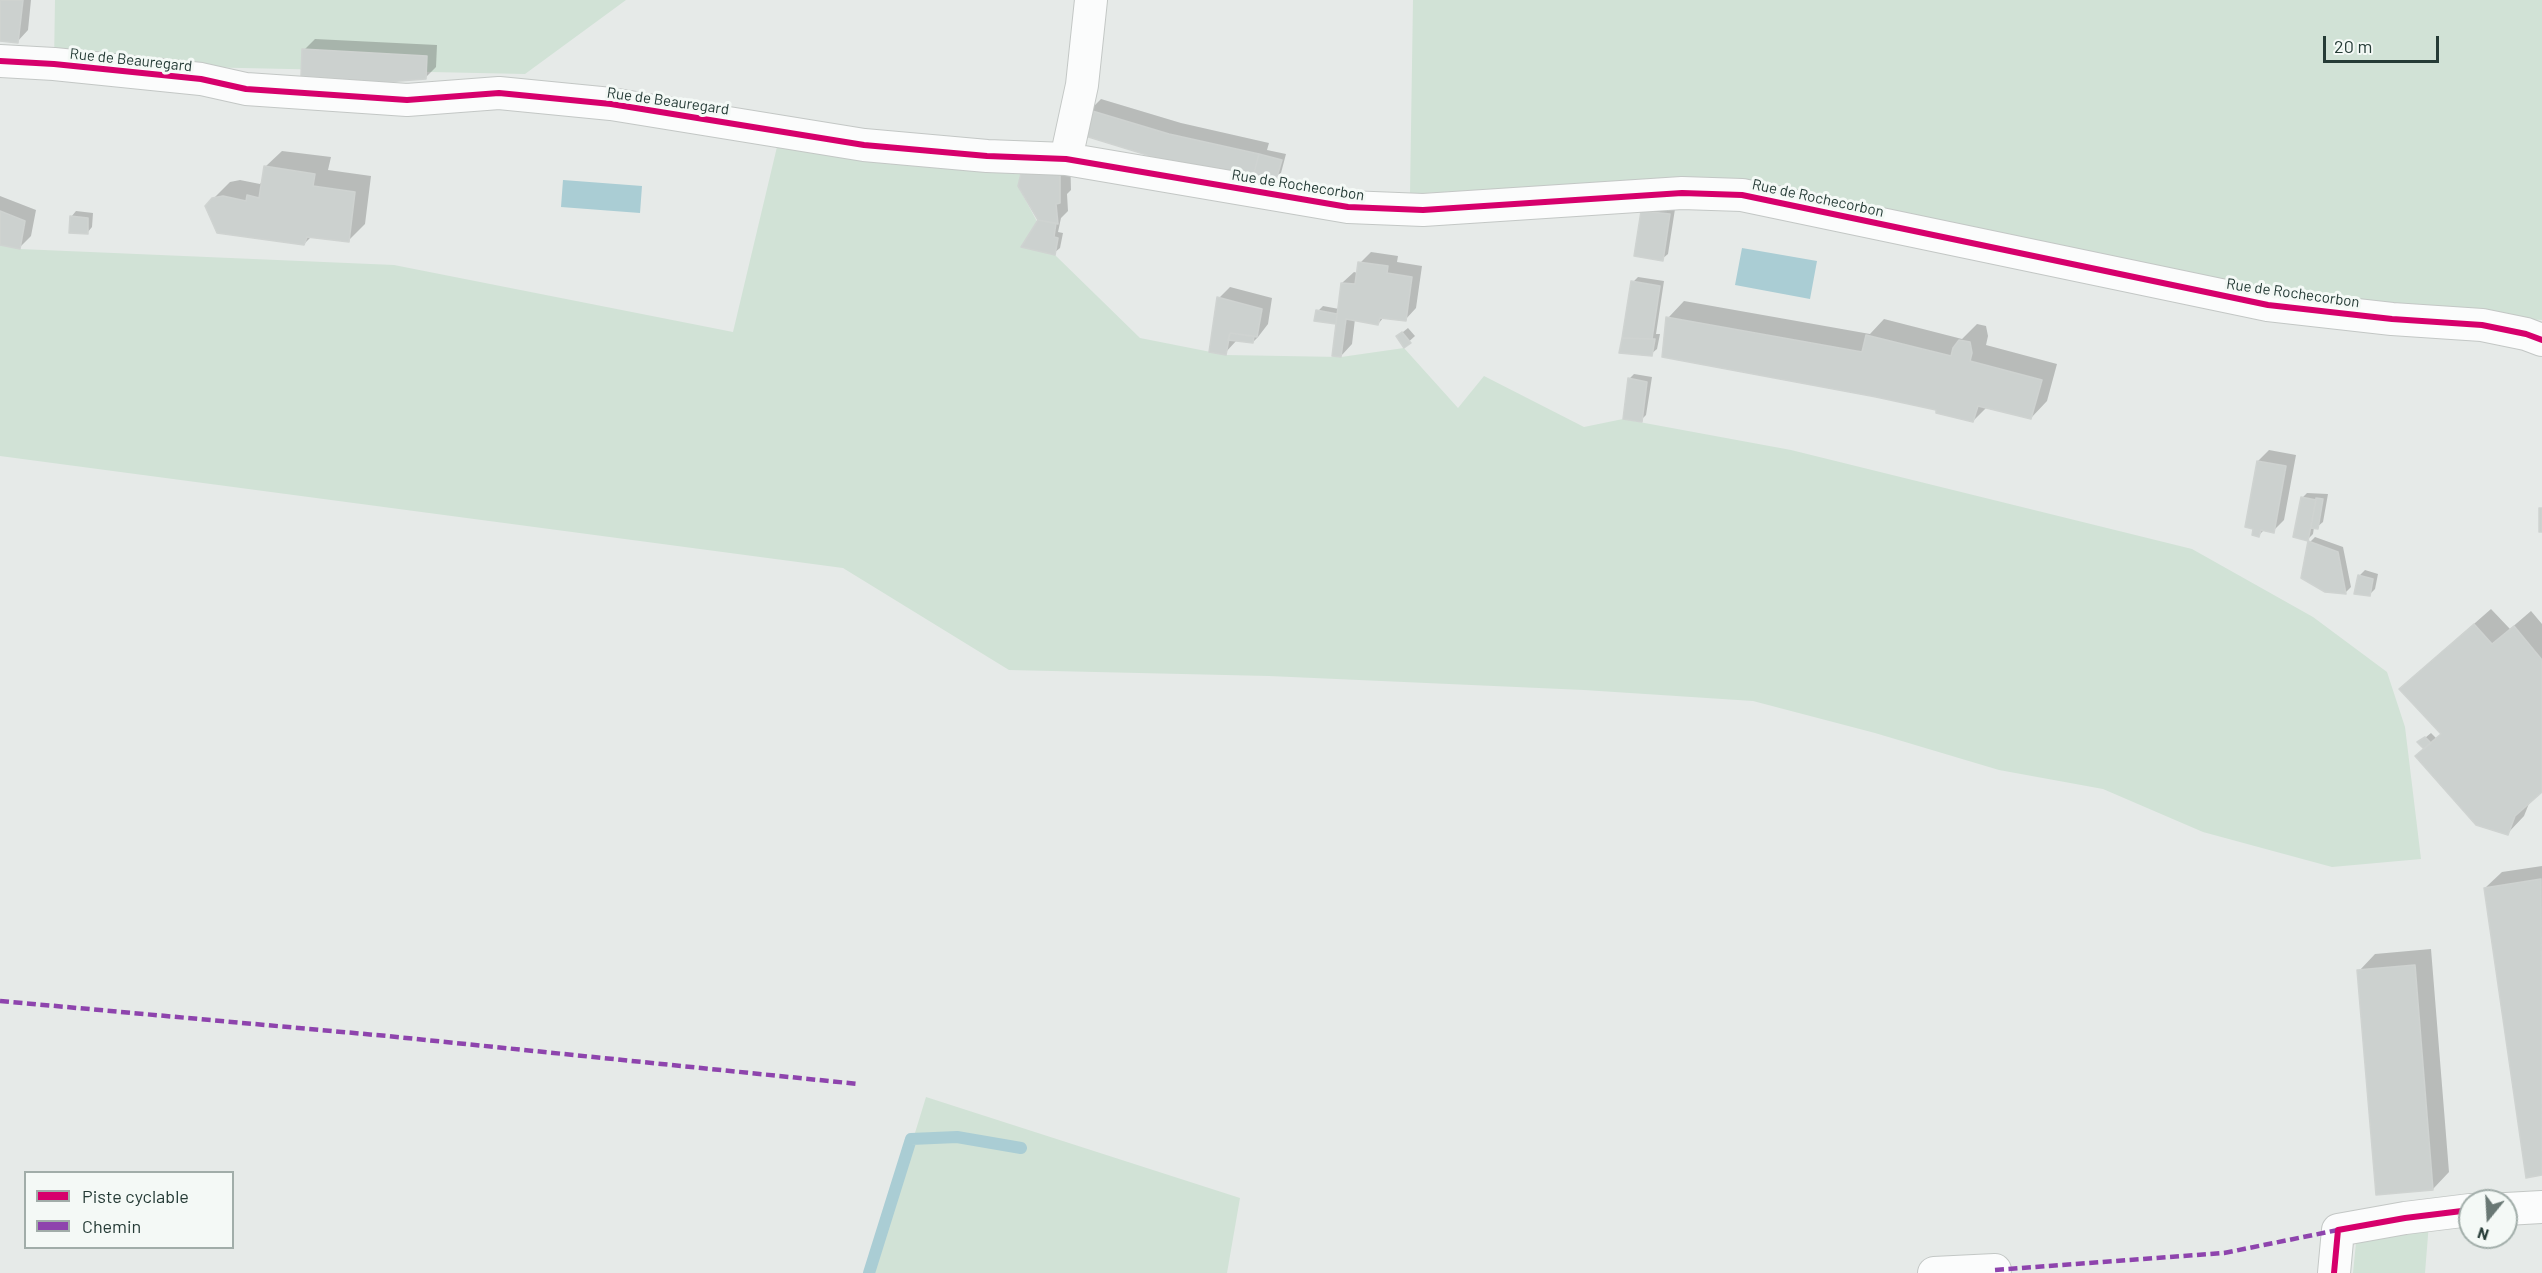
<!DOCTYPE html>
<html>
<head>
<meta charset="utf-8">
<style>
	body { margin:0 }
	#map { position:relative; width:2542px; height:1273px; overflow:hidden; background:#e6eae8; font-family:Barlow,sans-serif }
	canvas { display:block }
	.legend { position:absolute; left:24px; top:1171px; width:210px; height:78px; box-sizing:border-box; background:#f4f9f6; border:2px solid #a1ada9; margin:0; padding:8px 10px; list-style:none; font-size:18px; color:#253b36 }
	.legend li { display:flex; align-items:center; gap:12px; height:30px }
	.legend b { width:30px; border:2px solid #a1ada9 }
	.north { position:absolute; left:2458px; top:1189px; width:60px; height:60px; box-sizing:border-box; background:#f4f9f6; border:2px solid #a1ada9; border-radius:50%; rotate:198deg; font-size:16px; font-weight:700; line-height:24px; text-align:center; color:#253b36 }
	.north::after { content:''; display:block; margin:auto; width:21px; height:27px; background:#697874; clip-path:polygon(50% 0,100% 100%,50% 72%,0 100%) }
	.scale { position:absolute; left:2323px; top:36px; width:116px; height:27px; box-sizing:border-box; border:3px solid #253b36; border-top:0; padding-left:8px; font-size:18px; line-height:21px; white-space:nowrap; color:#253b36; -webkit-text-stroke:4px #f4f9f6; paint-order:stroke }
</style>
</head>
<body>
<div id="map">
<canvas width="2542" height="1273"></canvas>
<ul class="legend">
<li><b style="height:8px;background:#d6006c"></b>Piste cyclable</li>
<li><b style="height:8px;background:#8e44ad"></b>Chemin</li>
</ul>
<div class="north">N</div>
<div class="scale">20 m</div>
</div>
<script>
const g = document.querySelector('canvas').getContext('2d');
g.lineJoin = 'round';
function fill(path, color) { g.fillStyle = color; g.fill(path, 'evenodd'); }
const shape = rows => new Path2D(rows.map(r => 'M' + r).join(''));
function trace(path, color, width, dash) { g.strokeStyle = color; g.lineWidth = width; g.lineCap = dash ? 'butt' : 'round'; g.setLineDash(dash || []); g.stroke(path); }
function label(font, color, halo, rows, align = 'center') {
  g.font = font + ' Barlow,sans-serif'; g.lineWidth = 6; g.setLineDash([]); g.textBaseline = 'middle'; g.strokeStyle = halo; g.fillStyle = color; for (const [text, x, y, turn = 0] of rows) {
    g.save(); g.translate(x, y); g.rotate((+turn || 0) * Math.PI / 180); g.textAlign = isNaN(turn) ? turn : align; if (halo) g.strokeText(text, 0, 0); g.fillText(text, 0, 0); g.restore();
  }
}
const green = shape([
	[55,0,626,0,525,74,54,64],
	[1413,0,2542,0,2542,320,2327,307,1680,178,1410,194],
	[781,130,1038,154,1018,186,1055,255,1140,338,1226,355,1341,357,1404,348,1458,408,1484,376,1584,427,1623,419,1791,450,2192,549,2313,617,2387,672,2405,727,2421,859,2332,867,2203,832,2103,789,1999,770,1875,733,1753,701,1584,690,1269,676,1009,670,843,568,0,456,0,245,20,249,394,265,733,332],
	[926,1097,1240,1198,1227,1273,872,1273],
	[2429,1223,2425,1273,2353,1273,2356,1243,2363,1234]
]);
const water = shape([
	[563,180,642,186,640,213,561,207],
	[1742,248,1817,261,1810,299,1735,285]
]);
const shadow = shape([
	[0,0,31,0,28,30,17,42,0,39],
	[315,39,437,45,436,67,425,78,304,50],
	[1101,99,1181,123,1269,143,1267,150,1286,154,1281,173,1276,178,1090,110],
	[282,151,331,157,328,170,371,176,365,224,349,240,312,236,304,244,213,199,230,182,240,180,260,184,263,180,265,167],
	[1070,153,1071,190,1067,194,1068,211,1061,218,1058,232,1063,233,1060,248,1054,253,1040,220,1020,185],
	[0,196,36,210,31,236,20,247,0,244],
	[1648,207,1675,209,1668,254,1662,259,1643,212],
	[76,211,93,213,92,227,87,233,71,217],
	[1371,252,1398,256,1397,262,1422,266,1416,308,1405,320,1384,317,1378,324,1355,319,1352,344,1341,356,1338,320,1335,323,1318,311,1323,306,1339,309,1342,283,1354,272,1358,273,1360,263],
	[1638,277,1664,281,1656,334,1660,334,1657,349,1651,354,1633,282],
	[1230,287,1272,298,1268,324,1258,337,1253,342,1237,340,1225,353,1219,298],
	[1684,301,1870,334,1884,319,1962,339,1977,324,1986,326,1988,336,1986,345,2057,364,2047,401,2031,418,1987,407,1973,421,1668,318],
	[1408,328,1415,336,1404,346,1398,336],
	[1634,374,1652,377,1646,415,1641,420,1629,379],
	[2269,450,2296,455,2284,520,2273,531,2265,529,2259,535,2258,461],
	[2307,493,2328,494,2323,522,2317,527,2314,527,2313,534,2308,539,2302,498],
	[2315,537,2343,547,2351,587,2346,592,2326,591,2310,542],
	[2365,570,2378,574,2375,589,2370,594,2359,576],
	[2491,609,2510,629,2531,611,2542,624,2542,790,2530,801,2524,816,2508,833,2420,742,2431,733,2436,738,2442,733,2418,673],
	[2542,866,2542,1174,2528,1177,2485,888,2502,872],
	[2431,949,2449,1172,2433,1189,2359,971,2375,954]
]);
const stream = shape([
	[869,1273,911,1139,957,1137,1021,1148]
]);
const building = shape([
	[0,0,23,0,18,43,0,41,0,0],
	[302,49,427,56,426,79,386,82,301,76,302,49],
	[1089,110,1169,134,1259,154,1253,177,1160,159,1082,135,1089,110],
	[1259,154,1282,160,1276,180,1253,177,1259,154],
	[1024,161,1060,164,1060,203,1056,204,1058,224,1038,220,1018,186,1024,161],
	[264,166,315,174,313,186,355,192,349,242,307,237,304,245,217,233,205,206,212,198,223,196,246,201,247,195,259,198,264,166],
	[0,211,25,221,20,249,0,245,0,211],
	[1641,211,1670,214,1663,261,1634,256,1641,211],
	[70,216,88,218,88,234,69,233,70,216],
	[1038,220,1056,223,1054,237,1058,238,1055,255,1021,247,1038,220],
	[1358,262,1388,266,1387,273,1412,277,1406,321,1380,318,1378,325,1346,319,1341,357,1332,356,1341,283,1355,284,1358,262],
	[1631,281,1660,286,1652,339,1622,338,1631,281],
	[1217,297,1262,309,1257,337,1230,333,1226,355,1209,352,1217,297],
	[1316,310,1337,314,1336,324,1314,321,1316,310],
	[1666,317,1862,352,1866,335,1951,356,1953,348,1959,340,1970,342,1972,353,1970,361,2042,380,2031,419,1978,406,1973,422,1936,413,1936,410,1876,397,1662,357,1666,317],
	[1402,332,1411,343,1404,348,1396,336,1402,332],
	[1230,333,1254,336,1253,343,1228,340,1230,333],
	[1622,338,1655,339,1652,356,1619,353,1622,338],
	[1628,378,1647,382,1642,422,1623,419,1628,378],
	[2257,461,2286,466,2274,533,2261,530,2259,537,2252,535,2253,529,2245,527,2257,461],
	[2301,497,2316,500,2308,541,2293,537,2301,497],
	[2316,498,2323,499,2318,529,2311,528,2316,498],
	[2539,508,2542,508,2542,532,2539,532,2539,508],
	[2308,541,2338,552,2346,594,2325,592,2301,578,2308,541],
	[2358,575,2373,579,2370,596,2354,594,2358,575],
	[2474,624,2492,644,2514,626,2542,660,2542,792,2515,816,2508,835,2476,825,2415,756,2441,734,2399,689,2474,624],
	[2425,737,2431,743,2424,749,2417,742,2425,737],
	[2541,879,2542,1175,2526,1178,2484,888,2541,879],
	[2415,965,2433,1190,2376,1195,2357,970,2415,965]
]);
const street = shape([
	[0,61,54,64,201,79,246,89,407,100,499,93,611,104,864,145,987,156,1066,159,1348,207,1423,210,1682,193,1742,195,2268,305,2392,319,2482,325,2526,334,2542,340],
	[1066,159,1082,85,1091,0],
	[2506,1209,2542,1207],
	[1934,1273,1995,1270],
	[2334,1273,2338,1230,2405,1218,2470,1210]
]);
const quiet = shape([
	[0,1001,387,1036,858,1084],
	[1995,1270,2224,1253,2338,1230]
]);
const cycleway = shape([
	[0,61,54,64,201,79,246,89,407,100,499,93,611,104,864,145,987,156,1066,159,1348,207,1423,210,1682,193,1742,195,2268,305,2392,319,2482,325,2526,334,2542,340],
	[2334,1273,2338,1230,2405,1218,2470,1210]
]);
const streetNames = [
	["Rue de Beauregard",131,60,6],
	["Rue de Beauregard",668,101,8],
	["Rue de Rochecorbon",1298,185,9],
	["Rue de Rochecorbon",1818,198,12],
	["Rue de Rochecorbon",2293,293,8]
];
fill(green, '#d1e2d6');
fill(water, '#aacdd4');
fill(shadow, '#0003');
trace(stream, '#aacdd4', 12);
fill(building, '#ccd1cf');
trace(building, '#cfd3d1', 1.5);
trace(street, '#c3c7c5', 34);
trace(street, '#fbfcfc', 32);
trace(quiet, '#8e44ad', 4.5, [9, 4.5]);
trace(cycleway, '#d6006c', 6);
label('15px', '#253b36', '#f4f9f6', streetNames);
</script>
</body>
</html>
